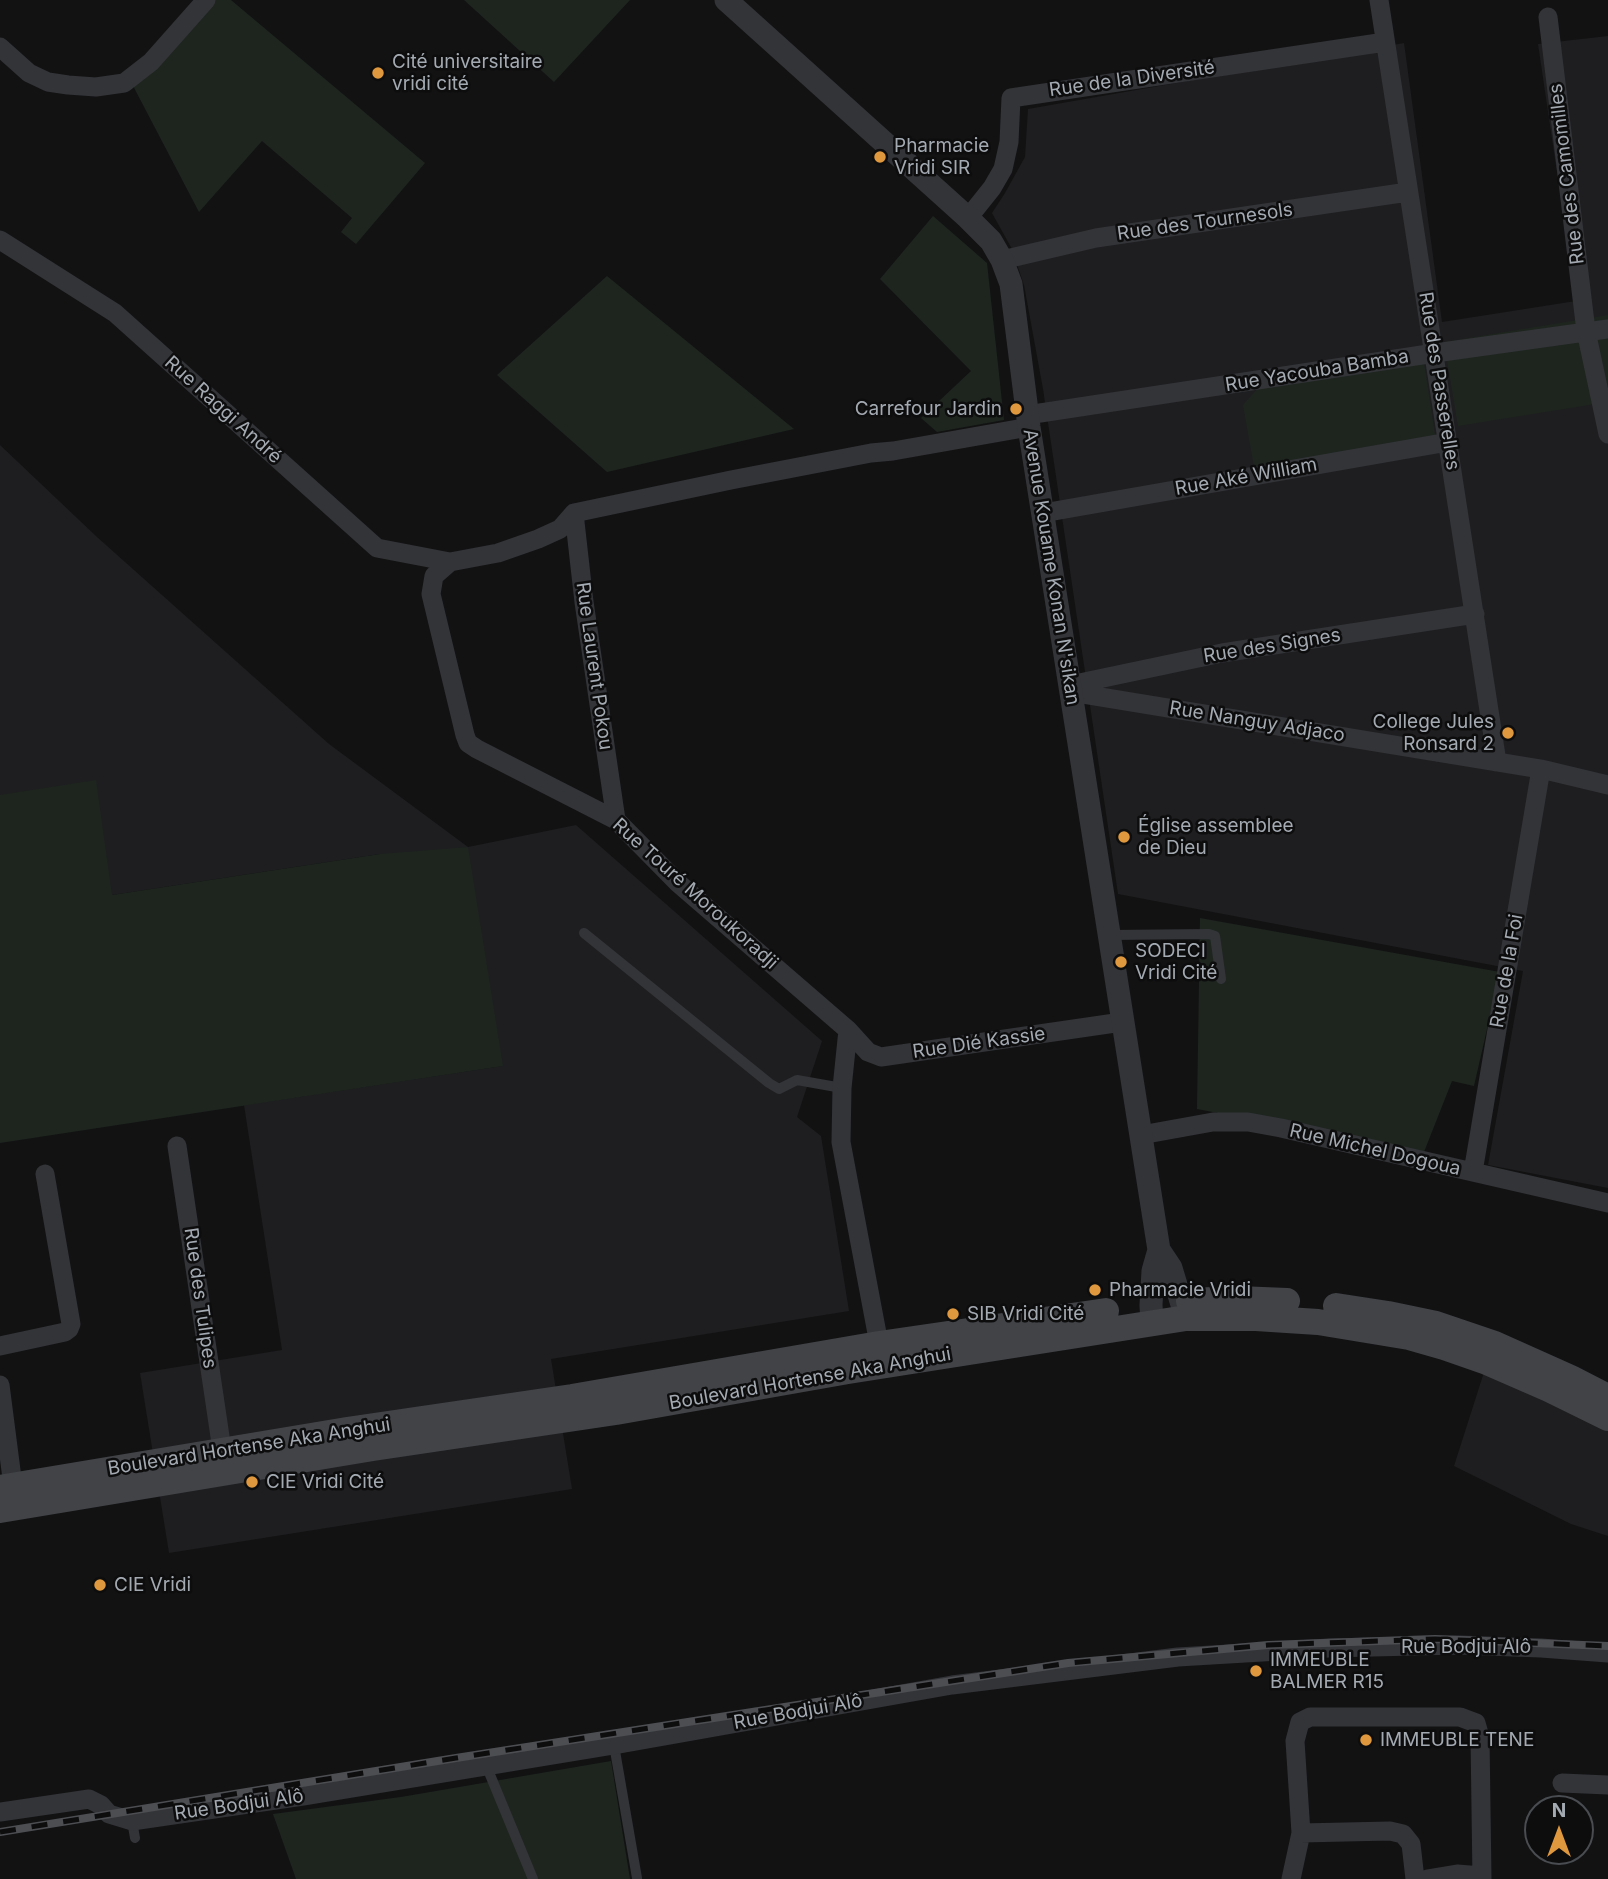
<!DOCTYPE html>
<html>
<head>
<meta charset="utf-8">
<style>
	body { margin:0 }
	#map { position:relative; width:1608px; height:1879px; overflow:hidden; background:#121213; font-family:Inter,sans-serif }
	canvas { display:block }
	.north { position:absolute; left:1524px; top:1795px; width:70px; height:70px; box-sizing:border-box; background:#0d0d0e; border:2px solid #494c50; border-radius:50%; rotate:0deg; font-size:19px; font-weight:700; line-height:28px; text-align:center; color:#a4aab2 }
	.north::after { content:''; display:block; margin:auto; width:24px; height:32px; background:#df983e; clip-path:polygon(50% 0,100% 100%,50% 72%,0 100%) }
</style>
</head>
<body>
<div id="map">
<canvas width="1608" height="1879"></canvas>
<div class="north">N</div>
</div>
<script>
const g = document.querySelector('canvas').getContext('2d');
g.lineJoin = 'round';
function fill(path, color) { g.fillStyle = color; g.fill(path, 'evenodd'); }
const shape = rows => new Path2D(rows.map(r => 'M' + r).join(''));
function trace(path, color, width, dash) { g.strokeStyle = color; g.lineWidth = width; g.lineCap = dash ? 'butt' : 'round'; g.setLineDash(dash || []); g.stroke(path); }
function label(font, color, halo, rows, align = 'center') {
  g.font = font + ' Inter,sans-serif'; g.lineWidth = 5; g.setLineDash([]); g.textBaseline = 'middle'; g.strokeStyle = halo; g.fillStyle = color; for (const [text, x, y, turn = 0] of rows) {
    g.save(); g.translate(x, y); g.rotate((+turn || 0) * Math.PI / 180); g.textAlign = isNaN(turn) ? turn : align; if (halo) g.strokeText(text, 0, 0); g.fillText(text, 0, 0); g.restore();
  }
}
const built = shape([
	[1608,36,1608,1188,1488,1165,1523,971,1118,894,1043,389,1024,285,1012,249,992,213,1005,193,1025,157,1028,109,1404,43,1442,322,1576,301,1538,44],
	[0,445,97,537,329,744,468,847,576,825,822,1041,797,1117,821,1136,849,1311,551,1359,572,1489,169,1553,140,1373,282,1350,244,1105,502,1066,380,854,112,895,0,909],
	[1485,1369,1608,1425,1608,1536,1571,1524,1454,1466]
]);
const green = shape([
	[212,0,231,0,425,163,356,244,341,232,352,218,262,141,199,212,130,80],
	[464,0,630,0,554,82],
	[933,216,987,263,1004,420,937,432,921,418,971,371,880,279],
	[607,276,794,429,607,472,497,375],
	[1608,315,1608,402,1458,426,1444,342],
	[1422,349,1436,441,1254,467,1243,405,1269,376],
	[96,780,112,895,380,854,468,847,503,1066,0,1143,0,795],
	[1200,918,1500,972,1474,1086,1452,1081,1424,1152,1197,1109],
	[611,1761,630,1879,296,1879,273,1814,401,1797]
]);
const service = shape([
	[584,933,769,1083,779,1089,797,1080,842,1088],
	[1109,935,1209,934,1215,936,1221,979],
	[614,1745,637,1878],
	[486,1765,533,1879],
	[132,1821,135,1838]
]);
const minor = shape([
	[1379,0,1497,762],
	[1548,17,1586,331,1608,434],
	[0,47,29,73,48,82,68,85,96,87,124,83,151,62,206,0],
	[968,218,992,188,1003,169,1009,142,1011,98,1385,42],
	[0,240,115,313,377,548,450,562],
	[1002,260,1096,238,1408,192],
	[1027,415,1435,353,1608,329],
	[574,513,584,602,616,820],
	[1043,513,1448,442],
	[1070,685,1222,653,1475,614],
	[1071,692,1541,769,1608,785],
	[848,1030,868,1052,881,1057,1122,1022],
	[1141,1135,1213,1122,1248,1122,1281,1128,1608,1203],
	[177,1146,222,1450],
	[1473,1172,1541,769],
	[879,1344,841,1142,842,1088,848,1030,678,883,616,820,477,749,468,743,465,735,431,594,434,576,450,562,498,553,538,539,560,529,574,513,731,480,871,453,893,451,1029,427],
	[0,1346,65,1332,69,1329,71,1324,45,1174],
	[0,1385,13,1486],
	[1562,1783,1608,1785],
	[0,1812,89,1799,101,1805,109,1814,132,1821,303,1796,614,1745,952,1685,1178,1657,1329,1648,1459,1645,1541,1648,1608,1653],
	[1301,1833,1390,1831,1403,1834,1411,1844,1415,1879],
	[1291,1879,1301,1833,1295,1741,1300,1722,1310,1717,1460,1717,1476,1723,1480,1737,1482,1879],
	[1427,1879,1457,1874,1482,1876]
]);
const tertiary = shape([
	[726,0,968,218,991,241,1002,260,1011,284,1029,427,1159,1250,1171,1268,1186,1318],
	[1152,1323,1151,1305,1153,1271,1159,1250]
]);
const secondary = shape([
	[1189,1301,1238,1299,1287,1301],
	[1336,1306,1388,1314,1436,1324,1495,1344,1571,1378,1608,1397],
	[0,1488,347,1430,572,1397,879,1344,1106,1311],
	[0,1510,373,1448,616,1412,848,1371,1186,1318,1256,1318,1318,1322,1409,1337,1444,1347,1487,1362,1549,1389,1608,1418]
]);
const rail = shape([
	[0,1832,456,1758,1068,1663,1268,1645,1435,1639,1608,1646]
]);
const markers = [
	[378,73,7,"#df983e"],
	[880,157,7,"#df983e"],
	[1016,409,7,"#df983e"],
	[1508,733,7,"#df983e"],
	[1124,837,7,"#df983e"],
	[1121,962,7,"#df983e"],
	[1095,1290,7,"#df983e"],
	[953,1314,7,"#df983e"],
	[252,1482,7,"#df983e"],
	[100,1585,7,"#df983e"],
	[1256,1671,7,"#df983e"],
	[1366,1740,7,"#df983e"]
];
const poiNames = [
	["Cité universitaire",392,62],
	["vridi cité",392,84],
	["Pharmacie",894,146],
	["Vridi SIR",894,168],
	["Carrefour Jardin",1002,409,"right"],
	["College Jules",1494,722,"right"],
	["Ronsard 2",1494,744,"right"],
	["Église assemblee",1138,826],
	["de Dieu",1138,848],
	["SODECI",1135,951],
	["Vridi Cité",1135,973],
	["Pharmacie Vridi",1109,1290],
	["SIB Vridi Cité",967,1314],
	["CIE Vridi Cité",266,1482],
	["CIE Vridi",114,1585],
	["IMMEUBLE",1270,1660],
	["BALMER R15",1270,1682],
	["IMMEUBLE TENE",1380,1740]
];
const streetNames = [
	["Rue de la Diversité",1132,79,-8],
	["Rue des Camomilles",1567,174,-97],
	["Rue des Tournesols",1205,222,-8],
	["Rue Yacouba Bamba",1317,371,-9],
	["Rue des Passerelles",1439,381,81],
	["Rue Raggi André",223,410,42],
	["Rue Aké William",1246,477,-10],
	["Avenue Kouame Konan N'sikan",1051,567,81],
	["Rue des Signes",1272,646,-9],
	["Rue Laurent Pokou",594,666,82],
	["Rue Nanguy Adjaco",1257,722,9],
	["Rue Touré Moroukoradji",695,894,42],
	["Rue de la Foi",1507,971,-80],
	["Rue Dié Kassie",979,1043,-8],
	["Rue Michel Dogoua",1375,1150,13],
	["Rue des Tulipes",200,1298,82],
	["Boulevard Hortense Aka Anghui",810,1379,-10],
	["Boulevard Hortense Aka Anghui",249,1447,-9],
	["Rue Bodjui Alô",1466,1647],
	["Rue Bodjui Alô",798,1712,-10],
	["Rue Bodjui Alô",239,1805,-8]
];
fill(built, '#1e1e20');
fill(green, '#1e251f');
trace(service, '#333438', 10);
trace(minor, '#333438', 19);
trace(tertiary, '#333438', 23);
trace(secondary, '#414347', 26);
trace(rail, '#4c4e52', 8);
trace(rail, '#0d0d0e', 5, [16]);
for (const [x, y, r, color] of markers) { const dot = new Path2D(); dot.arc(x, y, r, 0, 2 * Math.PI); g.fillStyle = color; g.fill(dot); trace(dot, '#0d0d0e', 2.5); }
label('19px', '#a4aab2', '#0d0d0e', poiNames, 'left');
label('19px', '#a4aab2', '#0d0d0e', streetNames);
</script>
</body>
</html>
